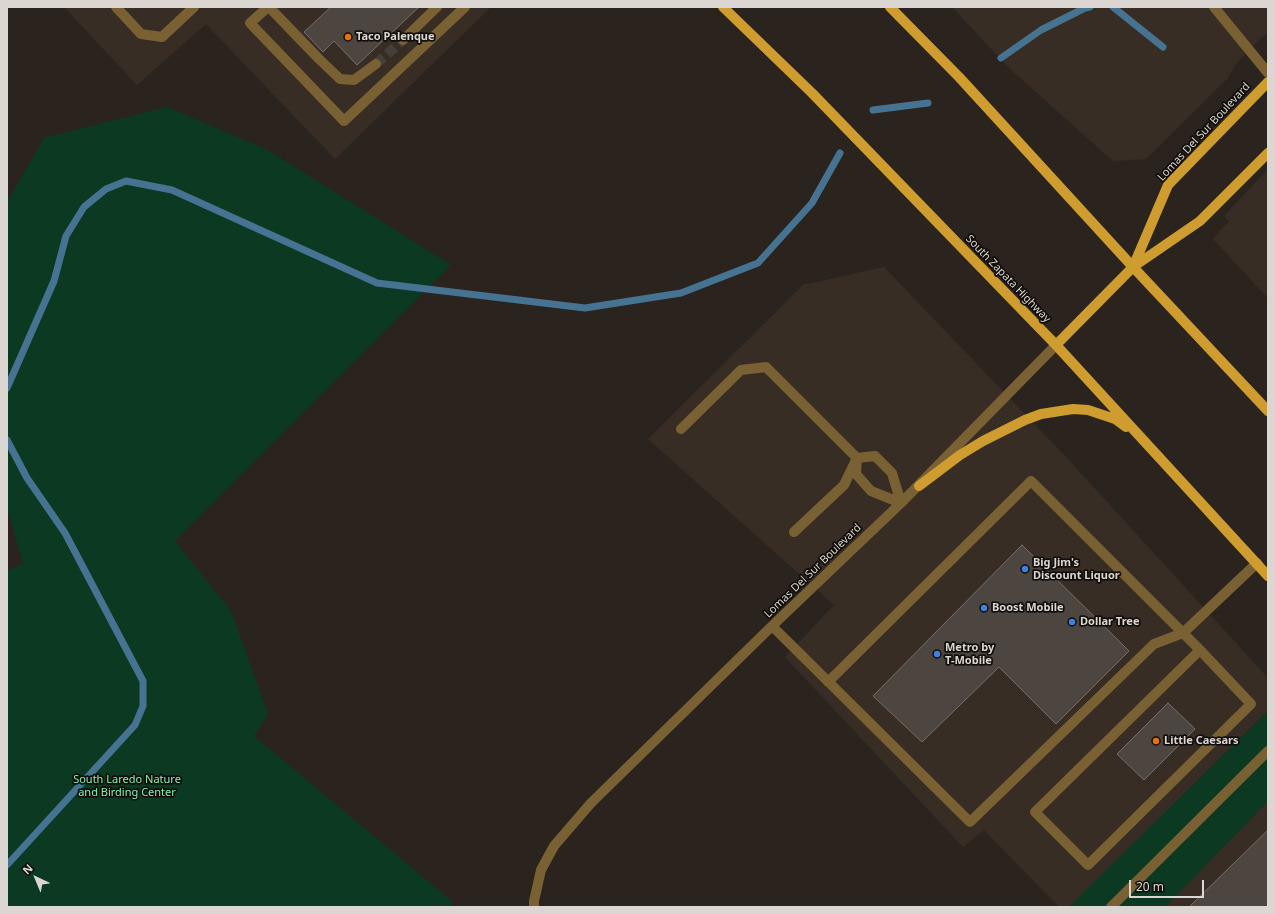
<!DOCTYPE html>
<html>
<head>
<meta charset="utf-8">
<style>
	body { margin:0 }
	#map { position:relative; width:1275px; height:914px; overflow:hidden; background:#2b241e; font-family:"Noto Sans",sans-serif }
	canvas { display:block }
	.frame { position:absolute; inset:0; border:8px solid #dbd6d2; pointer-events:none }
	.north { position:absolute; left:16px; top:858px; width:40px; height:40px; -webkit-text-stroke:3px #110e0b; paint-order:stroke; rotate:316deg; font-size:11px; font-weight:700; line-height:16px; text-align:center; color:#dbd6d2 }
	.north::after { content:''; display:block; margin:auto; width:14px; height:18px; background:#dbd6d2; clip-path:polygon(50% 0,100% 100%,50% 72%,0 100%) }
	.scale { position:absolute; left:1129px; top:880px; width:75px; height:18px; box-sizing:border-box; border:2px solid #dbd6d2; border-top:0; padding-left:5px; font-size:12px; line-height:14px; white-space:nowrap; color:#dbd6d2; -webkit-text-stroke:3px #110e0b; paint-order:stroke }
</style>
</head>
<body>
<div id="map">
<canvas width="1275" height="914"></canvas>
<div class="frame"></div>
<div class="north">N</div>
<div class="scale">20 m</div>
</div>
<script>
const g = document.querySelector('canvas').getContext('2d');
g.lineJoin = 'round';
function fill(path, color) { g.fillStyle = color; g.fill(path, 'evenodd'); }
const shape = rows => new Path2D(rows.map(r => 'M' + r).join(''));
function trace(path, color, width, dash) { g.strokeStyle = color; g.lineWidth = width; g.lineCap = dash ? 'butt' : 'round'; g.setLineDash(dash || []); g.stroke(path); }
function label(font, color, halo, rows, align = 'center') {
  g.font = font + ' "Noto Sans",sans-serif'; g.lineWidth = 3.5; g.setLineDash([]); g.textBaseline = 'middle'; g.strokeStyle = halo; g.fillStyle = color; for (const [text, x, y, turn = 0] of rows) {
    g.save(); g.translate(x, y); g.rotate((+turn || 0) * Math.PI / 180); g.textAlign = isNaN(turn) ? turn : align; if (halo) g.strokeText(text, 0, 0); g.fillText(text, 0, 0); g.restore();
  }
}
const built = shape([
	[64,7,491,7,335,159,206,24,137,85],
	[952,7,1268,7,1268,33,1260,39,1236,64,1228,78,1146,159,1113,161,1010,69],
	[1268,169,1268,298,1213,239,1229,221,1224,216],
	[884,267,1066,457,1268,678,1268,711,1069,907,1059,907,984,830,963,847,785,657,834,605,648,439,803,285],
	[1268,801,1268,907,1165,907]
]);
const green = shape([
	[167,107,266,149,451,265,175,541,231,611,268,714,254,736,454,903,449,907,7,907,7,571,23,563,7,509,7,202,44,138],
	[1268,711,1268,801,1165,907,1069,907]
]);
const stream = shape([
	[1113,7,1163,47],
	[1001,58,1041,30,1085,8,1090,7],
	[873,110,928,103],
	[7,388,54,281,66,236,84,207,106,189,126,181,172,190,377,283,585,308,681,293,758,263,812,203,840,153],
	[7,440,27,478,65,533,143,681,143,706,135,725,7,865]
]);
const building = shape([
	[331,7,419,7,357,65,334,41,323,52,304,32,331,7],
	[1022,545,1129,651,1056,724,999,667,922,742,873,696,1022,545],
	[1168,703,1195,729,1144,780,1117,754,1168,703],
	[1268,830,1268,907,1189,907,1268,830]
]);
const minorTunnel = shape([
	[376,64,403,40]
]);
const minor = shape([
	[116,7,141,34,162,37,194,7],
	[268,7,250,23,344,121,465,7],
	[269,7,319,59,340,79,354,80,376,64],
	[1214,7,1268,73],
	[403,40,437,7],
	[681,429,741,370,766,367,857,458,844,485,794,532],
	[875,456,892,473,901,503,871,491,856,474,857,458,875,456],
	[772,626,970,822,1154,644,1183,633,1257,563],
	[828,682,1031,481,1200,650,1251,704,1088,865,1035,812,1200,650],
	[534,907,534,901,541,870,554,846,591,803,772,626,901,503,1056,345],
	[1111,907,1268,751]
]);
const major = shape([
	[723,7,812,93,1056,345,1268,576],
	[890,7,959,77,1133,267,1268,411],
	[1133,267,1168,185,1268,82],
	[1056,345,1133,267,1200,221,1268,153],
	[919,486,960,455,983,441,1025,420,1041,414,1073,409,1088,410,1115,419,1126,427]
]);
const markers = [
	[348,37,4,"#e8710a"],
	[1025,569,4,"#3f7fe0"],
	[984,608,4,"#3f7fe0"],
	[1072,622,4,"#3f7fe0"],
	[937,654,4,"#3f7fe0"],
	[1156,741,4,"#e8710a"]
];
const poiNames = [
	["Taco Palenque",356,37],
	["Big Jim's",1033,563],
	["Discount Liquor",1033,576],
	["Boost Mobile",992,608],
	["Dollar Tree",1080,622],
	["Metro by",945,648],
	["T-Mobile",945,661],
	["Little Caesars",1164,741]
];
const streetNames = [
	["Lomas Del Sur Boulevard",1204,132,-47],
	["South Zapata Highway",1008,279,46],
	["Lomas Del Sur Boulevard",813,571,-44]
];
const parkNames = [
	["South Laredo Nature",127,780],
	["and Birding Center",127,793]
];
fill(built, '#382d24');
fill(green, '#0b3922');
trace(stream, '#457391', 7);
fill(building, '#4d4640');
trace(building, '#766e67', 1);
trace(minorTunnel, '#453f39', 10, [10, 5]);
trace(minor, '#796133', 10);
trace(major, '#ce9c2f', 10);
for (const [x, y, r, color] of markers) { const dot = new Path2D(); dot.arc(x, y, r, 0, 2 * Math.PI); g.fillStyle = color; g.fill(dot); trace(dot, '#110e0b', 1.5); }
label('bold 11px', '#dbd6d2', '#110e0b', poiNames, 'left');
label('11px', '#dbd6d2', '#110e0b', streetNames);
label('11px', '#88ecb1', '#110e0b', parkNames);
</script>
</body>
</html>
